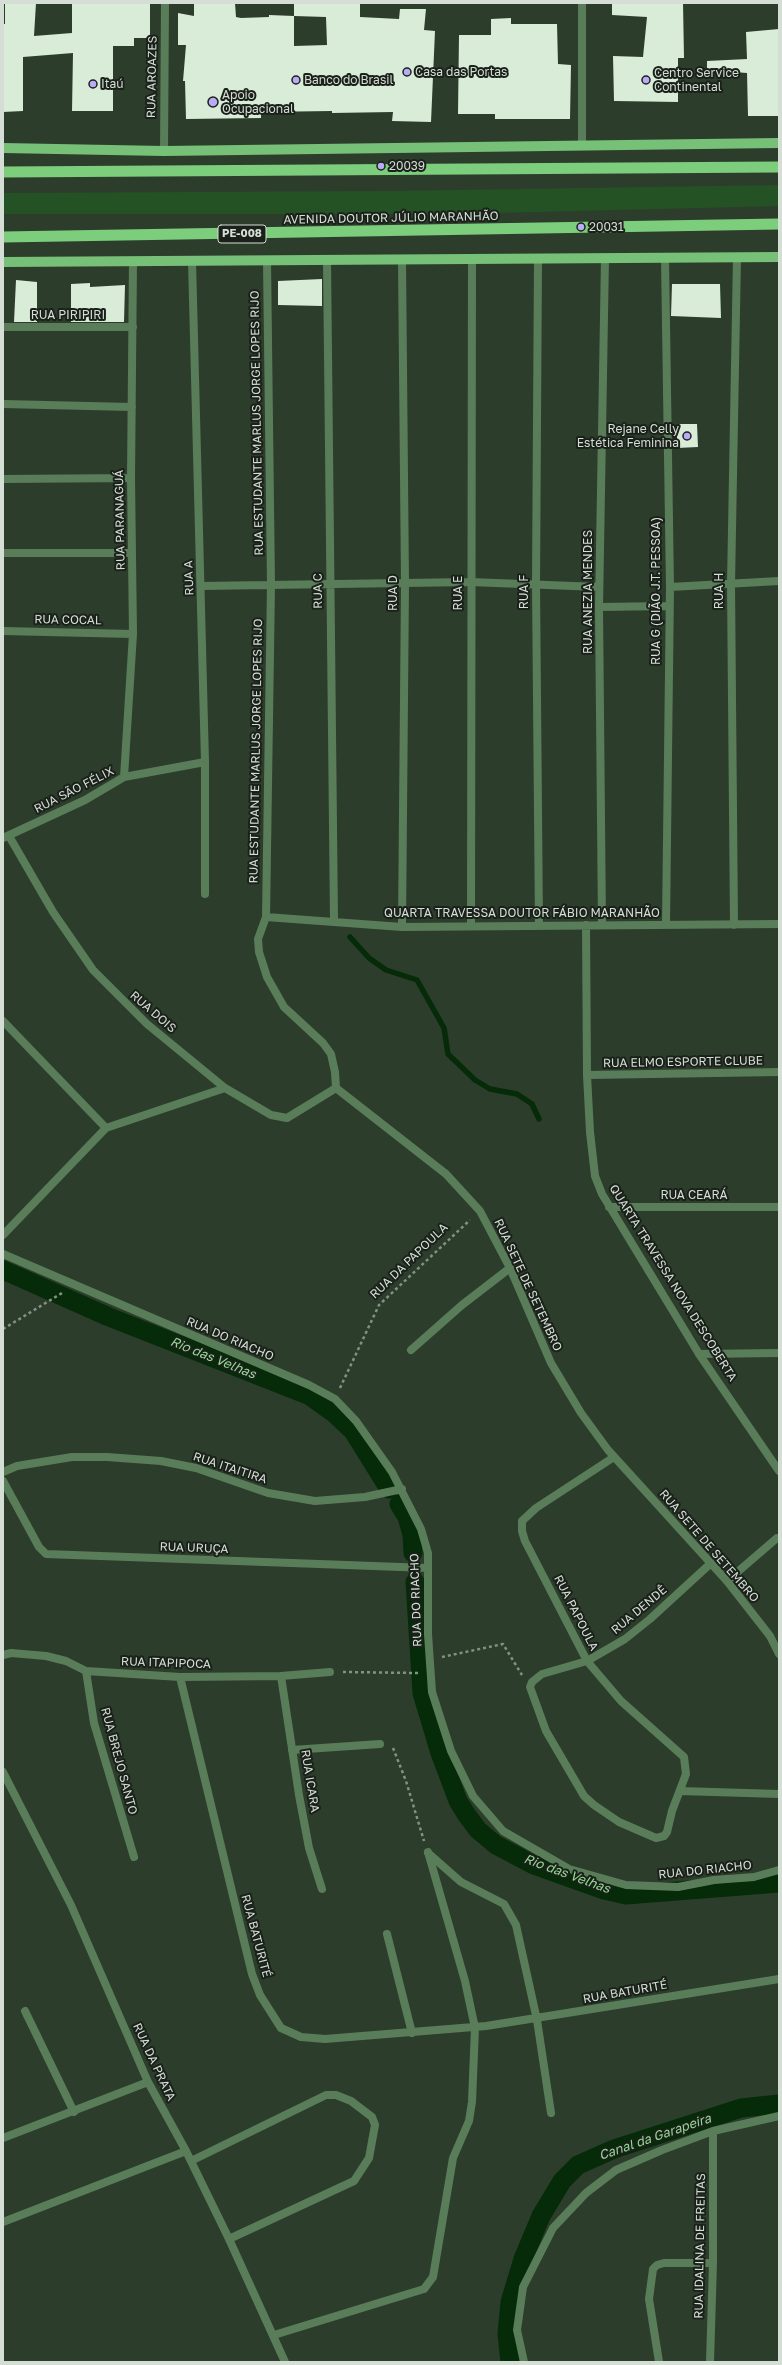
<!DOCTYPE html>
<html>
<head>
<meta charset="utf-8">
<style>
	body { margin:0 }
	#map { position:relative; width:782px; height:2365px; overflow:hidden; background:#2d3d2c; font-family:"Golos Text",sans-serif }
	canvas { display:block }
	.frame { position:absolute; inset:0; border:4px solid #d4ded4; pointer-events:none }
</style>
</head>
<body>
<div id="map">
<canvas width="782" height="2365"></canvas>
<div class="frame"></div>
</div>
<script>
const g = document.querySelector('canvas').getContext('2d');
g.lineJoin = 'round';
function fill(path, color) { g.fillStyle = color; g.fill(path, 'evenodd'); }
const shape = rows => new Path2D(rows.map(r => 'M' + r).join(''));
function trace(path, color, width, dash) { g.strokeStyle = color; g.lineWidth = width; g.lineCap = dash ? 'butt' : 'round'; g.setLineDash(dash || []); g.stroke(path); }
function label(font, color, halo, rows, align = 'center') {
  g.font = font + ' "Golos Text",sans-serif'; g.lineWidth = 4; g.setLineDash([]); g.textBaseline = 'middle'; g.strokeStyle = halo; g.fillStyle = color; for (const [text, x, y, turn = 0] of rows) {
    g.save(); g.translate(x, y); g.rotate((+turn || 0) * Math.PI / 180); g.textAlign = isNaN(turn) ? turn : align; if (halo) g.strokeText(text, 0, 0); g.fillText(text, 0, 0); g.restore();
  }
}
const green = shape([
	[779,185,779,206,451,214,3,214,3,193,394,191]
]);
const stream = shape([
	[350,937,369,958,386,970,417,980,444,1028,448,1054,475,1080,490,1089,517,1094,532,1104,539,1119]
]);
const canal = shape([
	[3,1270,109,1317,310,1396,335,1414,353,1431,389,1489],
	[399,1504,407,1517,412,1535,413,1553],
	[415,1582,422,1693,440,1753,458,1801,466,1814,478,1830,496,1845,534,1865,604,1890,626,1895,779,1883],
	[510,2362,507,2334,510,2302,523,2259,541,2216,562,2181,578,2165,614,2149,741,2108,779,2104]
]);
const building = shape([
	[5,3,36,3,34,36,72,33,72,3,150,3,150,38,134,38,134,46,113,46,113,111,72,111,73,53,23,57,23,111,3,112,3,24,5,24],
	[194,3,235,3,236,17,241,18,269,17,269,15,294,16,294,3,360,3,360,17,399,19,400,9,426,9,424,30,435,31,431,122,392,121,393,112,332,113,332,111,261,112,261,118,186,119,185,81,183,81,186,45,178,45,178,13,194,16],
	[294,16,326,17,327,45,294,46],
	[612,3,683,3,684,58,678,58,678,102,614,101,613,56,643,57,647,17,612,15],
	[511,18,511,24,557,24,558,64,571,65,570,119,495,119,495,114,458,114,459,35,491,35,491,19],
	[779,29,779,116,748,116,747,73,707,70,707,61,747,59,746,32],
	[322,279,322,306,278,305,278,281],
	[16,280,37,282,37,322,14,322],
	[90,283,90,287,125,285,124,322,71,322,71,284],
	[672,284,720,284,721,318,671,316],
	[677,424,697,424,698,447,677,448]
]);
const path = shape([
	[3,1329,62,1293],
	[340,1388,379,1305,470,1220],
	[442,1657,503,1644,522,1675],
	[343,1672,418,1673],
	[393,1748,406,1781,424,1841]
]);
const minor = shape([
	[582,3,582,144],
	[164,151,165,3],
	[665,258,670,587,666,924],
	[538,259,536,584,539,926],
	[267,260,271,585,266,917,258,939,259,952,267,977,284,1007,323,1043,331,1054,335,1072,336,1088,446,1174,480,1211,510,1268,551,1363,581,1413,608,1450,727,1581],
	[327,260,334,921],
	[192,261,205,762,205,894],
	[3,327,133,327],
	[3,404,132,407],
	[3,479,131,478],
	[3,553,132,553],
	[201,586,470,582,599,587],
	[670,587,779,581],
	[599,607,669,606],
	[3,631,133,634],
	[124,777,133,634,131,478,133,261],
	[9,836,53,912,93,970,147,1024,225,1088,271,1115,287,1118,336,1088],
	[3,838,85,800,124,777,205,762],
	[266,917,402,927,779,924],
	[586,925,587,1075,590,1132,595,1176,602,1194,699,1354,779,1471],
	[602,925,599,607,605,258],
	[734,925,731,584,737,257],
	[471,926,472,259],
	[402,927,405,584,402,260],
	[3,1021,106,1128],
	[587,1075,779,1072],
	[609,1207,779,1207],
	[3,1235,106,1128,225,1088],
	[3,1254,309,1385,335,1399,356,1421,392,1472,421,1529,428,1553,428,1634,432,1692,451,1751,473,1796,503,1831,569,1869,626,1885,678,1887,714,1880,754,1877,779,1870],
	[411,1350,462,1305,510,1268],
	[699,1354,779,1353],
	[614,1457,536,1508,522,1521,522,1531,525,1541,587,1661,621,1701,684,1757,686,1774,672,1811,667,1832,664,1836,656,1838,619,1822,594,1805,584,1796,546,1731,530,1687,532,1682,542,1674,587,1661,625,1639,650,1619,710,1564],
	[3,1472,17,1466,72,1457,107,1457,161,1461,196,1468,268,1493,315,1501,365,1497,402,1489],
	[3,1481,39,1547,46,1554,428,1568],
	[3,1655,11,1653,46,1656,66,1661,86,1671,180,1677,281,1676,330,1672],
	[86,1671,94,1723,134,1857],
	[281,1676,299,1795,309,1848,322,1889],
	[180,1677,252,1974,260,1995,281,2028,301,2037,325,2039,486,2026,779,1979],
	[292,1750,380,1744],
	[3,1772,71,1905,148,2082,186,2151,229,2239,285,2362],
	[680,1791,779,1794],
	[428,1853,461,1882,504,1904,516,1925,537,2020,551,2113],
	[387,1934,412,2033],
	[25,2011,74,2112],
	[3,2138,148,2082],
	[191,2161,326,2095,336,2095,351,2101,372,2117,375,2125,369,2158,354,2181,229,2239],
	[3,2222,186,2151],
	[274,2335,424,2289,433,2277,453,2158,469,2121,472,2102,475,2028,465,1981,428,1852],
	[524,2362,517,2330,523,2287,553,2228,586,2193,616,2170,662,2150,713,2131,779,2116],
	[659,2362,649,2299,653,2269,657,2265,664,2263,713,2263],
	[710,2362,713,2263,713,2131]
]);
const tertiary = shape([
	[779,1539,777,1538,727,1581,770,1636,779,1654]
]);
const primary = shape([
	[3,148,164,151,779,143],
	[3,262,779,257]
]);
const trunk = shape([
	[3,172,779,167],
	[3,237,779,224]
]);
const markers = [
	[407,72,4,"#bbaaf6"],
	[296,80,4,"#bbaaf6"],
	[646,80,4,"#bbaaf6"],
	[93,84,4,"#bbaaf6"],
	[213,102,5,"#bbaaf6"],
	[381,166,4,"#bbaaf6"],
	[581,227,4,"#bbaaf6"],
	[687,436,4,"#bbaaf6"]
];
const shields = [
	[242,234,48]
];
const shieldNames = [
	["PE-008",242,234]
];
const poiNames = [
	["Casa das Portas",415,72],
	["Centro Service",654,73],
	["Continental",654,87],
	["Banco do Brasil",304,80],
	["Itaú",101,84],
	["Apoio",222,95],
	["Ocupacional",222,109],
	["20039",389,166],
	["20031",589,227],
	["Rejane Celly",679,429,"right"],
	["Estética Feminina",679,443,"right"]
];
const streetNames = [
	["RUA AROAZES",152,77,-89],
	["AVENIDA DOUTOR JÚLIO MARANHÃO",391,218,-1],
	["RUA PIRIPIRI",68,315],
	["RUA ESTUDANTE MARLUS JORGE LOPES RIJO",257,423,-91],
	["RUA PARANAGUÁ",120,520,-91],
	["RUA A",189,578,-92],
	["RUA C",318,591,-91],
	["RUA G (DIÃO J.T. PESSOA)",656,591,-90],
	["RUA H",719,591,-90],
	["RUA F",524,592,-90],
	["RUA ANEZIA MENDES",588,592,-90],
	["RUA D",393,593,-90],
	["RUA E",458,593,-90],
	["RUA COCAL",68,620,1],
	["RUA ESTUDANTE MARLUS JORGE LOPES RIJO",256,751,-89],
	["RUA SÃO FÉLIX",74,790,-27],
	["QUARTA TRAVESSA DOUTOR FÁBIO MARANHÃO",522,913],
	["RUA DOIS",153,1012,41],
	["RUA ELMO ESPORTE CLUBE",683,1062,-1],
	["RUA CEARÁ",694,1195],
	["RUA DA PAPOULA",409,1261,-44],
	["QUARTA TRAVESSA NOVA DESCOBERTA",673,1283,58],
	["RUA SETE DE SETEMBRO",528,1285,65],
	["RUA DO RIACHO",230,1339,23],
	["RUA ITAITIRA",230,1468,18],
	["RUA SETE DE SETEMBRO",709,1546,49],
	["RUA URUÇA",194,1548,2],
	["RUA DO RIACHO",416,1600,-92],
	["RUA DENDÊ",639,1610,-40],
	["RUA PAPOULA",576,1613,63],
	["RUA ITAPIPOCA",166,1663,2],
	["RUA BREJO SANTO",119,1761,75],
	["RUA ICARA",310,1781,81],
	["RUA DO RIACHO",705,1870,-6],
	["RUA BATURITÉ",256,1936,75],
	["RUA BATURITÉ",625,1992,-10],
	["RUA DA PRATA",154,2062,65],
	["RUA IDALINA DE FREITAS",700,2246,-89]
];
const waterNames = [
	["Rio das Velhas",213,1358,22],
	["Rio das Velhas",567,1874,20],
	["Canal da Garapeira",655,2137,-19]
];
fill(green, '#245225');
trace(stream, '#062b09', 5.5);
trace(canal, '#062b09', 19);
fill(building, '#d8ecd7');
trace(path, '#849183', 2.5, [3, 3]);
trace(minor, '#5a7d59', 8);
trace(tertiary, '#5a7d59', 8);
trace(primary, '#76c177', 10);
trace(trunk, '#7cce7c', 11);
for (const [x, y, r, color] of markers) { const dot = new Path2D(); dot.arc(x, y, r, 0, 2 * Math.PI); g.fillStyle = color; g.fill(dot); trace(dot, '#1a211a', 1.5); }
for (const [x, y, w] of shields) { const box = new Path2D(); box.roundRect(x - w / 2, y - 9, w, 18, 3); g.fillStyle = '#1a211a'; g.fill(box); trace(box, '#d4ded4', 1); }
label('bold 11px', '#d4ded4', null, shieldNames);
label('12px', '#d4ded4', '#1a211a', poiNames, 'left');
label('12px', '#d4ded4', '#1a211a', streetNames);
label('italic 13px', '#92d891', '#1a211a', waterNames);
</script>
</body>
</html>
